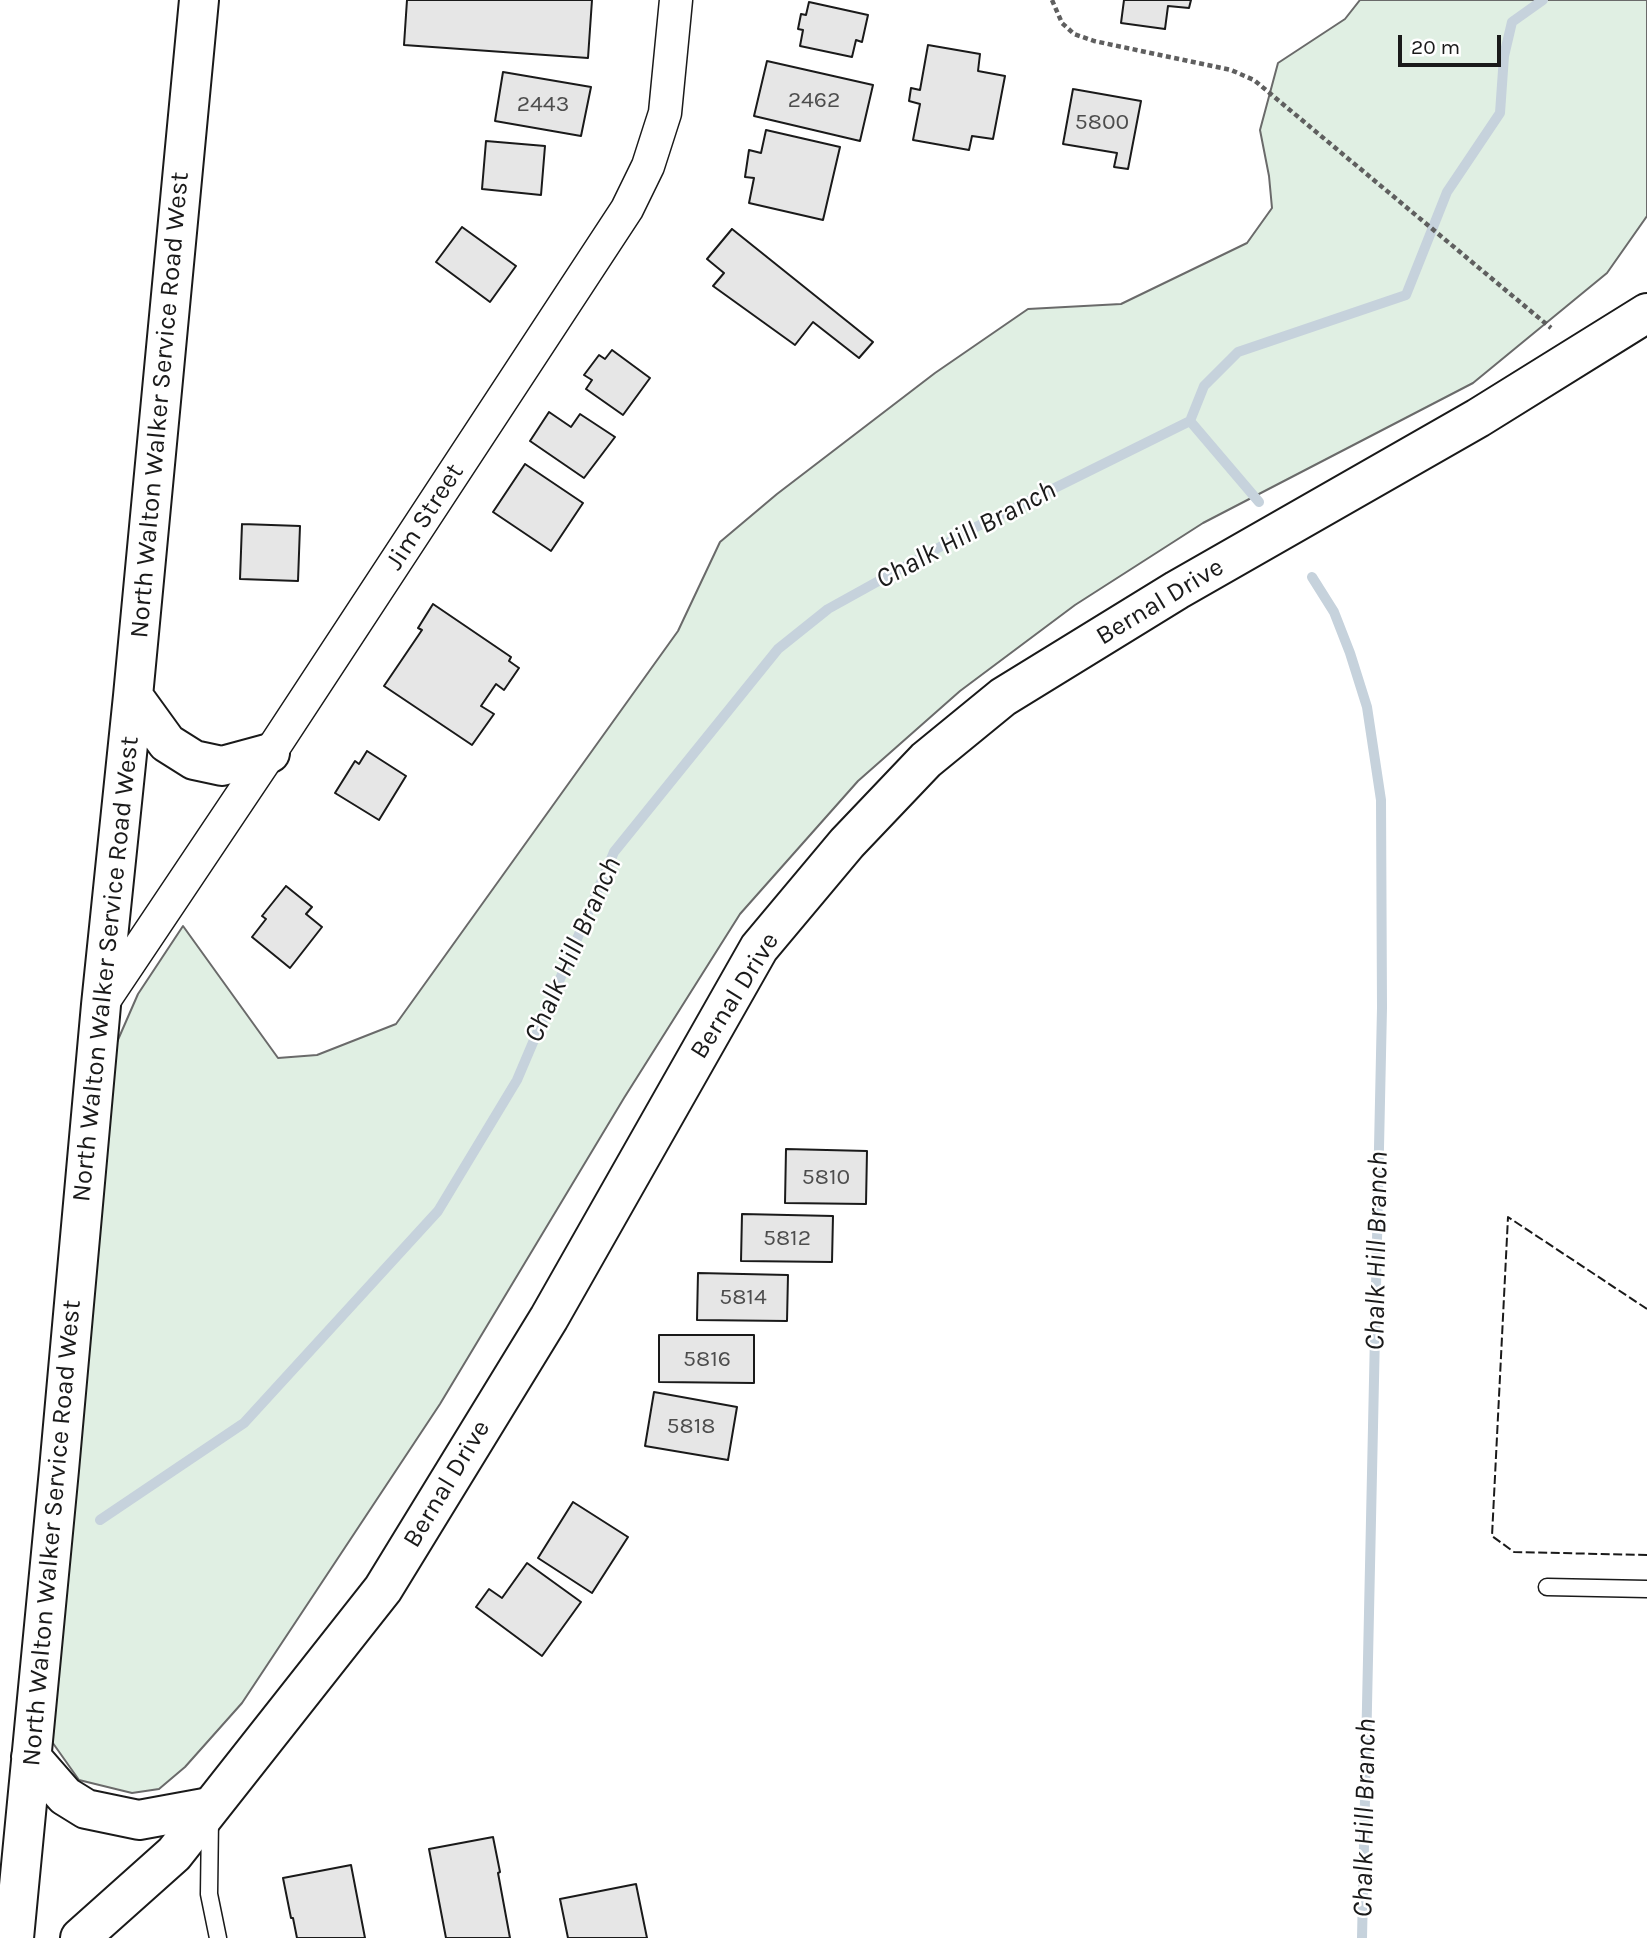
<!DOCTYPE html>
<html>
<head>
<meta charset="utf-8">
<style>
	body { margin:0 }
	#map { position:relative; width:1647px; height:1938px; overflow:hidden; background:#fff; font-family:Karla,sans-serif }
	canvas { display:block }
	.scale { position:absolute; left:1398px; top:35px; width:103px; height:32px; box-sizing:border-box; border:4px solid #1a1a1a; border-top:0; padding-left:9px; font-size:21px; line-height:24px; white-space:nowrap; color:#1a1a1a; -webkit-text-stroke:5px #fff; paint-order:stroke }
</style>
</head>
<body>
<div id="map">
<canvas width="1647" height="1938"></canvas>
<div class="scale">20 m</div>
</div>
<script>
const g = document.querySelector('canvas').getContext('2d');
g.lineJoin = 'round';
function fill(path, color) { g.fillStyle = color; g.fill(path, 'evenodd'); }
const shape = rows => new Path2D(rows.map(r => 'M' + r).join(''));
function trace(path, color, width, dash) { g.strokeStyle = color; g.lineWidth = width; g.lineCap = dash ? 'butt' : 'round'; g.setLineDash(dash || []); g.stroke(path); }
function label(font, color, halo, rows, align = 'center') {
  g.font = font + ' Karla,sans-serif'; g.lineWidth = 5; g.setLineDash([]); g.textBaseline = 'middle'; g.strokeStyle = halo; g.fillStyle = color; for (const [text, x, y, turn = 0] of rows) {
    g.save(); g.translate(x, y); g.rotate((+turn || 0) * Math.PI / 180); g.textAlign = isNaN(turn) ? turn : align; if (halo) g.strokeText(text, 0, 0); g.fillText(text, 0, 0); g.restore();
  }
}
const green = shape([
	[1360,0,1647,0,1647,216,1607,273,1473,383,1203,523,1075,605,960,691,858,781,740,914,624,1098,440,1404,242,1703,185,1767,159,1789,132,1793,79,1780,50,1739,117,1042,138,994,183,926,278,1058,317,1055,396,1024,678,631,720,542,777,494,935,373,1028,309,1121,304,1247,243,1272,208,1269,176,1260,130,1278,63,1345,19,1360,0]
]);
const stream = shape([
	[1259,502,1190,421,1204,386,1238,352,1406,295,1447,192,1500,113,1504,56,1512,22,1543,0],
	[1312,577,1334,612,1350,653,1367,707,1381,800,1382,1008,1362,1938],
	[100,1520,244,1423,438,1211,517,1080,614,852,778,649,828,609,976,527,1190,421]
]);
const building = shape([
	[407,0,592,0,588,58,404,45,407,0],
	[1124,0,1191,0,1189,8,1168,6,1165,29,1121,23,1124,0],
	[809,2,868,15,862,42,856,40,852,57,800,46,803,30,798,29,801,14,806,15,809,2],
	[928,45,980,54,978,71,1005,76,993,139,972,136,969,150,913,140,920,104,909,101,911,88,920,90,928,45],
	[767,61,873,85,860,141,754,116,767,61],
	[503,72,591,87,581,136,495,121,503,72],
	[1073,89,1141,101,1128,169,1114,167,1117,153,1063,144,1073,89],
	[766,130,840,147,823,220,749,203,754,178,745,177,749,150,761,153,766,130],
	[486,141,545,146,541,195,482,189,486,141],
	[462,227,516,266,490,302,436,262,462,227],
	[732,229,873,342,859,358,813,322,795,345,713,286,724,273,707,259,732,229],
	[612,350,650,378,623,415,586,389,592,380,584,375,599,355,605,359,612,350],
	[549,412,571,427,580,414,615,437,584,478,530,441,549,412],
	[525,464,583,503,551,551,493,512,525,464],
	[242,524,300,526,298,581,240,579,242,524],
	[433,604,511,657,509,661,519,668,504,690,496,684,481,706,494,714,472,745,384,686,422,630,418,628,433,604],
	[367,751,406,776,379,820,335,793,355,761,359,764,367,751],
	[286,886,312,907,306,914,322,927,290,968,252,937,266,919,262,916,286,886],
	[786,1149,867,1151,866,1204,785,1203,786,1149],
	[742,1214,833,1216,832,1262,741,1261,742,1214],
	[698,1273,788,1275,787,1321,697,1320,698,1273],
	[659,1335,754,1335,754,1383,659,1382,659,1335],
	[654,1392,737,1407,728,1460,645,1446,654,1392],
	[573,1502,628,1537,592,1593,538,1558,573,1502],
	[527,1563,581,1602,542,1656,476,1607,489,1589,502,1598,527,1563],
	[493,1837,500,1872,498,1873,510,1938,446,1938,429,1849,493,1837],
	[351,1865,365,1938,297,1938,293,1918,291,1918,283,1878,351,1865],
	[636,1884,647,1938,568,1938,560,1899,636,1884]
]);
const path = shape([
	[1052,0,1062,23,1074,34,1094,41,1231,70,1254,80,1551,328]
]);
const service = shape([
	[1547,1587,1647,1589],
	[210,1819,209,1894,218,1938]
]);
const minor = shape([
	[101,1005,270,753,627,209,648,166,665,113,676,0]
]);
const tertiary = shape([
	[80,1938,174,1854,383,1589,549,1318,759,948,847,843,926,760,1003,697,1177,590,1478,418,1647,313]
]);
const secondary = shape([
	[133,696,167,743,194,760,222,766,270,753],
	[31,1757,65,1796,86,1809,139,1820,210,1807],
	[14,1938,59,1470,101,1005,133,696,199,0]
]);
const fence = shape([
	[1647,1309,1508,1217,1492,1536,1514,1552,1647,1555]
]);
const numberNames = [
	["2462",814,100],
	["2443",543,104],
	["5800",1102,122],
	["5810",826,1177],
	["5812",787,1238],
	["5814",743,1297],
	["5816",707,1359],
	["5818",691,1426]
];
const streetNames = [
	["North Walton Walker Service Road West",160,405,-85],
	["Jim Street",425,517,-57],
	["Bernal Drive",1160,602,-31],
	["North Walton Walker Service Road West",106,969,-84],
	["Bernal Drive",735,996,-58],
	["Bernal Drive",447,1484,-59],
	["North Walton Walker Service Road West",52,1533,-85]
];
const waterNames = [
	["Chalk Hill Branch",966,535,-28],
	["Chalk Hill Branch",573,950,-66],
	["Chalk Hill Branch",1377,1251,-89],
	["Chalk Hill Branch",1365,1818,-89]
];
fill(green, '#e0efe3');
trace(green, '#6a6a6a', 2);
trace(stream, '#c6d2dc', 10);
fill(building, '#e6e6e6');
trace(building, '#1a1a1a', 2);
trace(service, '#1a1a1a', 19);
trace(minor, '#1a1a1a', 35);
trace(tertiary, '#1a1a1a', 42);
trace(secondary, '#1a1a1a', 42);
trace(path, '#5f5f5f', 4.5, [5, 3.5]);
trace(service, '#fff', 16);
trace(minor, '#fff', 32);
trace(tertiary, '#fff', 38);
trace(secondary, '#fff', 38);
trace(fence, '#1a1a1a', 2, [9, 3.5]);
label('23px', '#4d4d4d', null, numberNames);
label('26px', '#1a1a1a', '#fff', streetNames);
label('italic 28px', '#1a1a1a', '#fff', waterNames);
</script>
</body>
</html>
